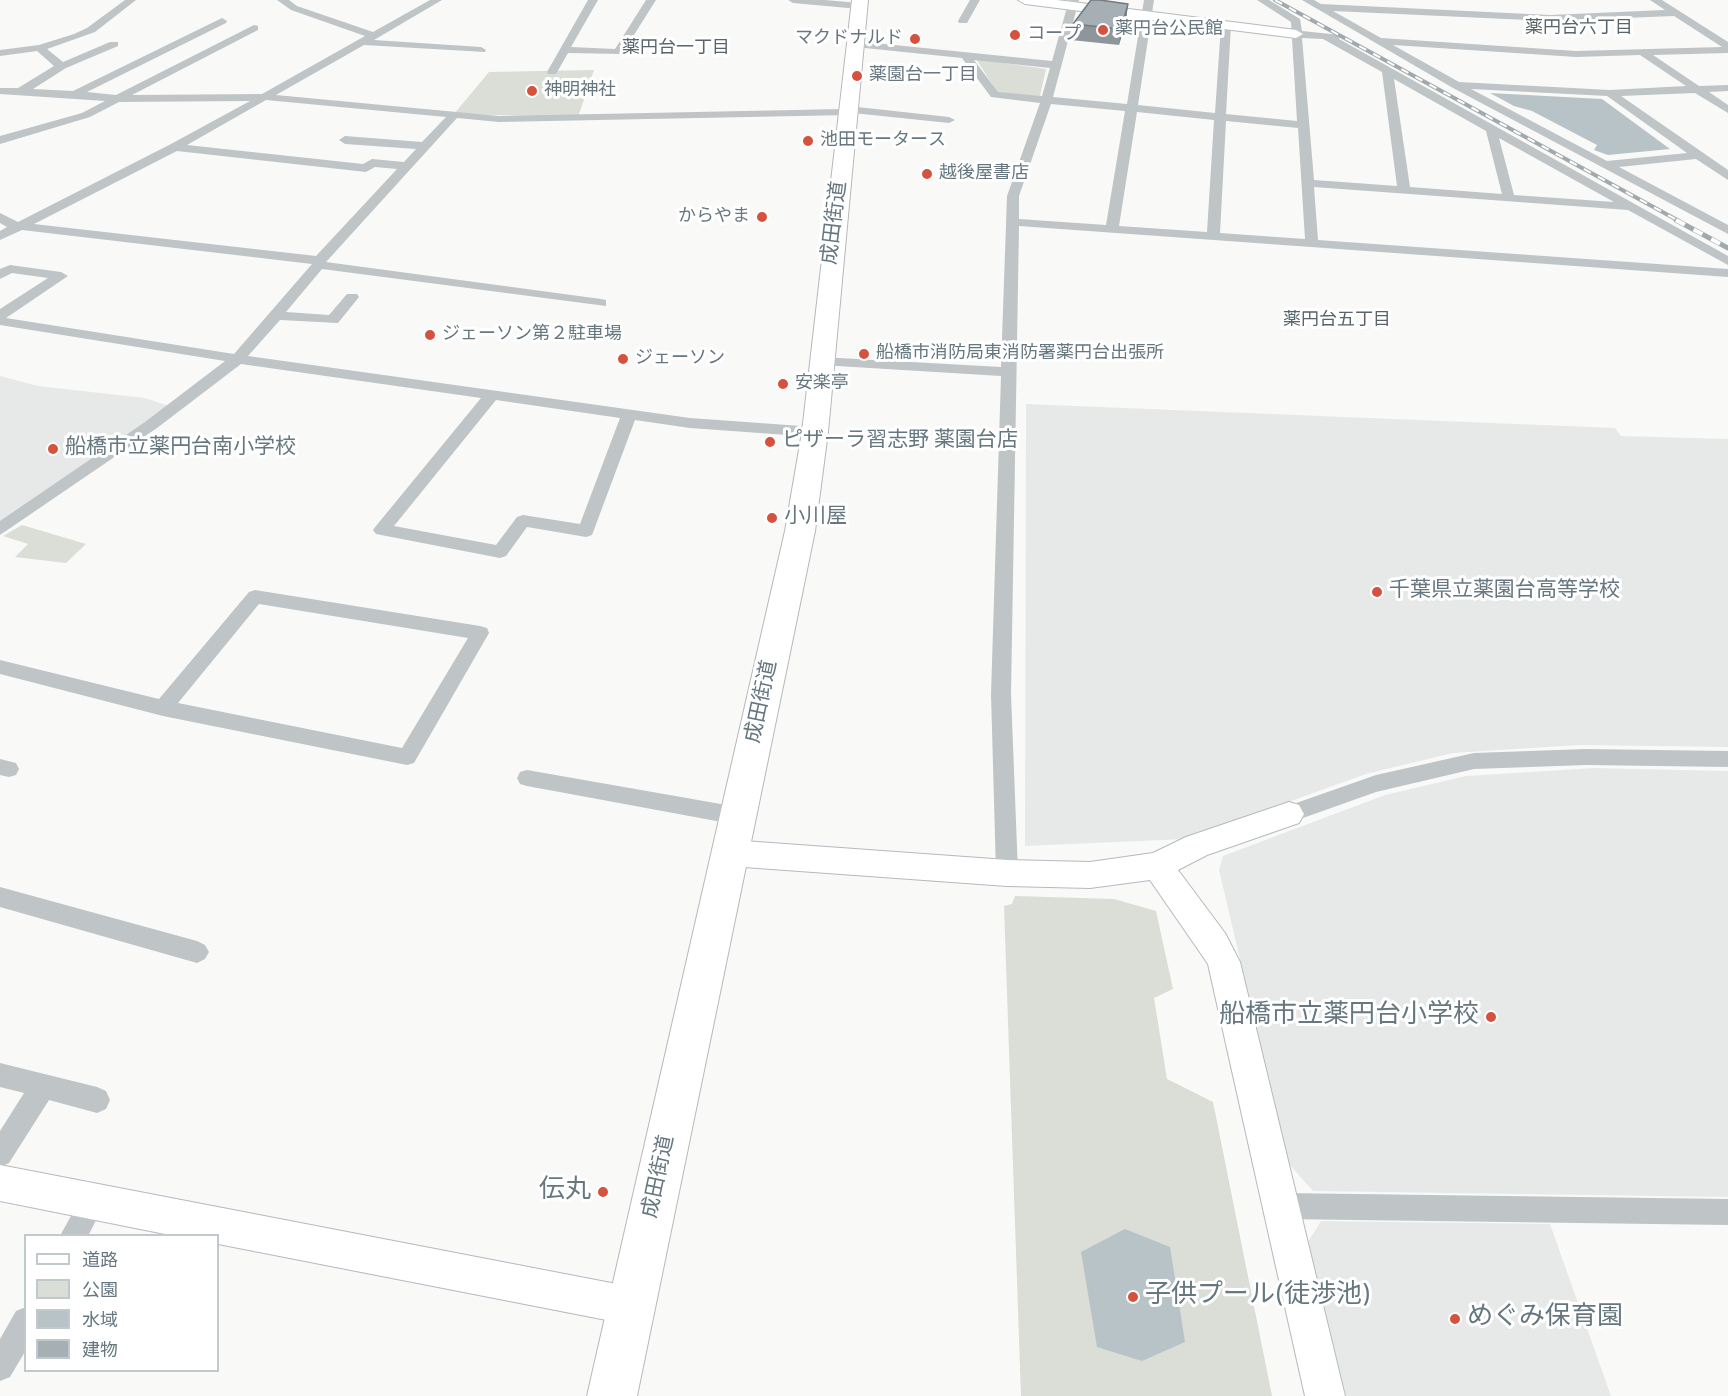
<!DOCTYPE html>
<html>
<head>
<meta charset="utf-8">
<style>
	body { margin:0 }
	#map { position:relative; width:1728px; height:1396px; overflow:hidden; background:#f9f9f8; font-family:Overpass,"Noto Sans JP",sans-serif }
	canvas { display:block }
	.legend { position:absolute; left:24px; top:1234px; width:195px; height:138px; box-sizing:border-box; background:#fff; border:2px solid #c2c9cc; margin:0; padding:8px 10px; list-style:none; font-size:18px; color:#667780 }
	.legend li { display:flex; align-items:center; gap:12px; height:30px }
	.legend b { width:30px; border:2px solid #c2c9cc }
</style>
</head>
<body>
<div id="map">
<canvas width="1728" height="1396"></canvas>
<ul class="legend">
<li><b style="height:8px;background:#fff"></b>道路</li>
<li><b style="height:16px;background:#daded7"></b>公園</li>
<li><b style="height:16px;background:#b7c3c6"></b>水域</li>
<li><b style="height:16px;background:#a6afb4"></b>建物</li>
</ul>
</div>
<script>
const g = document.querySelector('canvas').getContext('2d');
g.lineJoin = 'round';
function fill(path, color) { g.fillStyle = color; g.fill(path, 'evenodd'); }
const shape = rows => new Path2D(rows.map(r => 'M' + r).join(''));
function trace(path, color, width, dash) { g.strokeStyle = color; g.lineWidth = width; g.lineCap = dash ? 'butt' : 'round'; g.setLineDash(dash || []); g.stroke(path); }
function label(font, color, halo, rows, align = 'center') {
  g.font = font + ' Overpass,"Noto Sans JP",sans-serif'; g.lineWidth = 6; g.setLineDash([]); g.textBaseline = 'middle'; g.strokeStyle = halo; g.fillStyle = color; for (const [text, x, y, turn = 0] of rows) {
    g.save(); g.translate(x, y); g.rotate((+turn || 0) * Math.PI / 180); g.textAlign = isNaN(turn) ? turn : align; if (halo) g.strokeText(text, 0, 0); g.fillText(text, 0, 0); g.restore();
  }
}
const built = shape([
	[0,376,38,386,145,398,169,406,0,525],
	[1026,404,1615,428,1621,436,1728,439,1728,747,1579,745,1453,753,1366,774,1186,839,1025,846],
	[1594,768,1728,771,1728,1197,1313,1191,1288,1163,1219,870,1223,856,1385,795,1466,776],
	[1321,1221,1550,1224,1611,1396,1346,1396,1308,1242]
]);
const green = shape([
	[976,59,1046,69,1040,96,998,93],
	[594,70,578,117,454,114,489,72],
	[22,525,86,544,66,563,15,557,28,544,3,536],
	[1015,896,1114,899,1156,911,1173,989,1154,998,1167,1079,1213,1102,1272,1396,1021,1396,1004,906,1012,904]
]);
const water = shape([
	[1490,93,1602,99,1670,149,1608,155,1594,150,1597,145,1532,111,1514,106],
	[1125,1229,1170,1247,1185,1342,1142,1361,1097,1347,1081,1252]
]);
const street = shape([
	[125,0,136,0,95,32,47,49,63,62,110,42,118,42,118,46,66,68,33,89,73,91,222,18,227,21,226,23,87,92,116,95,254,25,258,26,258,30,132,95,262,94,365,36,291,10,277,0,289,0,297,6,373,32,430,0,442,0,374,40,481,47,486,50,485,52,364,45,276,95,499,116,843,109,848,106,949,117,955,120,949,123,853,113,848,115,499,122,457,118,326,262,601,299,606,300,606,306,322,269,286,312,329,315,347,294,357,294,359,297,338,323,280,320,248,356,690,418,815,427,823,432,815,437,690,428,635,420,592,535,586,537,527,527,506,556,500,558,376,534,373,530,376,526,481,398,241,364,157,428,0,535,0,521,145,422,225,361,0,325,0,309,48,278,12,273,0,279,0,269,10,265,61,272,68,276,6,318,234,354,312,264,22,230,0,240,0,231,7,227,0,223,0,213,18,222,171,144,250,101,119,102,90,117,0,144,0,136,82,113,105,101,0,94,0,88,18,88,54,66,37,51,0,56,0,50,39,45,74,34,87,28,125,0],
	[266,100,446,117,422,142,345,136,339,140,345,144,416,149,404,162,372,159,363,164,187,145,266,100],
	[177,151,366,172,375,167,397,169,316,256,34,224,177,151],
	[496,400,620,418,580,524,523,515,517,517,496,545,394,526,496,400],
	[588,0,598,0,571,47,615,49,646,0,656,0,622,54,568,53,556,74,548,74,547,72,588,0],
	[788,0,825,0,859,3,864,6,859,9,793,3,788,0],
	[970,0,980,0,967,23,959,23,958,21,970,0],
	[1069,0,1079,0,1053,97,1127,104,1144,0,1154,0,1138,105,1215,113,1221,25,1226,22,1231,25,1226,114,1297,121,1291,22,1257,0,1269,0,1300,19,1302,31,1340,35,1339,39,1728,256,1728,265,1628,210,1314,187,1318,240,1728,269,1728,277,1019,226,1011,694,1018,873,1015,880,1007,883,999,880,996,873,991,694,1001,376,821,365,814,361,821,357,1001,367,1007,196,1040,103,991,97,962,58,855,47,850,44,855,41,1052,61,1069,0],
	[1302,38,1323,39,1382,72,1397,186,1314,180,1302,38],
	[974,60,1050,68,1042,96,998,92,974,60],
	[1394,79,1486,131,1502,194,1410,187,1394,79],
	[1051,104,1125,111,1106,225,1019,219,1019,196,1051,104],
	[1137,112,1214,120,1207,232,1119,226,1137,112],
	[1226,121,1298,128,1305,239,1220,233,1226,121],
	[1499,138,1614,202,1514,195,1499,138],
	[1302,0,1314,0,1321,4,1550,15,1665,10,1650,0,1662,0,1728,42,1728,53,1653,55,1699,86,1728,85,1728,91,1709,92,1728,105,1728,113,1695,93,1621,96,1728,170,1728,180,1696,159,1619,167,1728,225,1728,234,1453,88,1302,0],
	[1333,11,1550,21,1674,16,1722,47,1576,51,1381,38,1333,11],
	[1393,45,1576,57,1640,55,1686,86,1610,90,1459,82,1393,45],
	[1471,89,1607,96,1687,153,1607,161,1471,89],
	[255,590,480,626,487,628,489,633,414,763,407,765,163,716,0,674,0,660,159,699,249,592,255,590],
	[259,604,468,638,402,748,178,703,259,604],
	[1586,749,1728,751,1728,767,1586,765,1474,769,1376,792,1289,823,1282,820,1278,814,1282,808,1376,775,1474,753,1586,749],
	[0,759,16,763,19,769,16,775,9,777,0,775,0,759],
	[527,770,738,807,745,810,749,816,745,822,738,825,527,786,520,784,517,778,520,772,527,770],
	[0,887,197,941,205,945,209,952,205,959,197,963,0,907,0,887],
	[0,1063,97,1087,106,1091,110,1100,106,1109,97,1113,49,1100,9,1163,0,1167,0,1131,24,1093,0,1087,0,1063],
	[93,1188,102,1192,106,1201,88,1236,60,1236,84,1192,93,1188],
	[1282,1193,1728,1199,1728,1225,1282,1219,1273,1215,1269,1206,1273,1197,1282,1193],
	[26,1307,26,1350,10,1377,0,1381,0,1339,16,1311,26,1307]
]);
const secondary = shape([
	[1018,0,1057,0,1296,30,1303,34,1296,38,1025,4,1018,0],
	[1289,802,1299,805,1304,814,1299,823,1207,855,1178,870,1225,933,1240,962,1345,1396,1305,1396,1208,964,1150,880,1090,888,1007,886,730,866,719,862,715,853,719,844,730,840,1007,860,1090,862,1153,853,1186,837,1289,802],
	[0,1165,632,1287,646,1292,651,1306,646,1320,632,1325,218,1244,218,1236,175,1236,0,1201,0,1165]
]);
const highway = shape([
	[852,0,868,0,828,432,815,531,637,1396,587,1396,785,531,802,432,852,0]
]);
const railFar1 = shape([
	[1275,0,1679,221]
]);
const rail = shape([
	[1676,220,1728,248]
]);
const wall = shape([
	[1128,4,1126,20,1119,45,1071,40,1073,24]
]);
const shadedWall = shape([
	[1128,4,1126,20,1119,45,1121,29]
]);
const building = shape([
	[1091,0,1100,0,1128,4,1121,29,1073,24,1091,0]
]);
const markers = [
	[1103,30,6,"#d4523e"],
	[1015,35,6,"#d4523e"],
	[915,39,6,"#d4523e"],
	[857,76,6,"#d4523e"],
	[532,91,6,"#d4523e"],
	[808,141,6,"#d4523e"],
	[927,174,6,"#d4523e"],
	[762,217,6,"#d4523e"],
	[430,335,6,"#d4523e"],
	[864,354,6,"#d4523e"],
	[623,359,6,"#d4523e"],
	[783,384,6,"#d4523e"],
	[770,442,6,"#d4523e"],
	[53,449,6,"#d4523e"],
	[772,518,6,"#d4523e"],
	[1377,592,6,"#d4523e"],
	[1491,1017,6,"#d4523e"],
	[603,1192,6,"#d4523e"],
	[1133,1297,6,"#d4523e"],
	[1455,1319,6,"#d4523e"]
];
const farNeighbourhoodnames = [
	["薬円台六丁目",1579,29],
	["薬円台一丁目",676,49],
	["薬円台五丁目",1337,321]
];
const farPoinames = [
	["薬円台公民館",1115,30],
	["コープ",1027,35],
	["マクドナルド",903,39,"right"],
	["薬園台一丁目",869,76],
	["神明神社",544,91],
	["池田モータース",820,141],
	["越後屋書店",939,174],
	["からやま",750,217,"right"],
	["ジェーソン第２駐車場",442,335],
	["船橋市消防局東消防署薬円台出張所",876,354],
	["ジェーソン",635,359],
	["安楽亭",795,384]
];
const streetNames = [
	["成田街道",836,223,-83],
	["成田街道",763,702,-78],
	["成田街道",660,1177,-78]
];
const poiNames = [
	["ピザーラ習志野 薬園台店",782,442],
	["船橋市立薬円台南小学校",65,449],
	["小川屋",784,518],
	["千葉県立薬園台高等学校",1389,592]
];
const nearPoinames = [
	["船橋市立薬円台小学校",1479,1017],
	["伝丸",591,1192],
	["子供プール(徒渉池)",1145,1297,"left"],
	["めぐみ保育園",1467,1319,"left"]
];
fill(built, '#e7e9e8');
fill(green, '#daded7');
fill(water, '#b7c3c6');
trace(secondary, '#b4babe', 2);
trace(highway, '#b5b9bc', 2);
fill(street, '#bfc4c7');
fill(secondary, '#fff');
fill(highway, '#fff');
trace(railFar1, '#a1a9ad', 4);
trace(rail, '#a1a9ad', 5);
trace(railFar1, '#fff', 2, [8]);
trace(rail, '#fff', 4, [10]);
fill(wall, '#8f969b');
fill(shadedWall, '#747a7e');
fill(building, '#a6afb4');
trace(building, '#747a7e', 1.5);
for (const [x, y, r, color] of markers) { const dot = new Path2D(); dot.arc(x, y, r, 0, 2 * Math.PI); g.fillStyle = color; g.fill(dot); trace(dot, '#fff', 2); }
label('18px', '#59656b', '#fff', farNeighbourhoodnames);
label('18px', '#667780', '#fff', farPoinames, 'left');
label('21px', '#667780', '#fff', streetNames);
label('21px', '#667780', '#fff', poiNames, 'left');
label('26px', '#667780', '#fff', nearPoinames, 'right');
</script>
</body>
</html>
